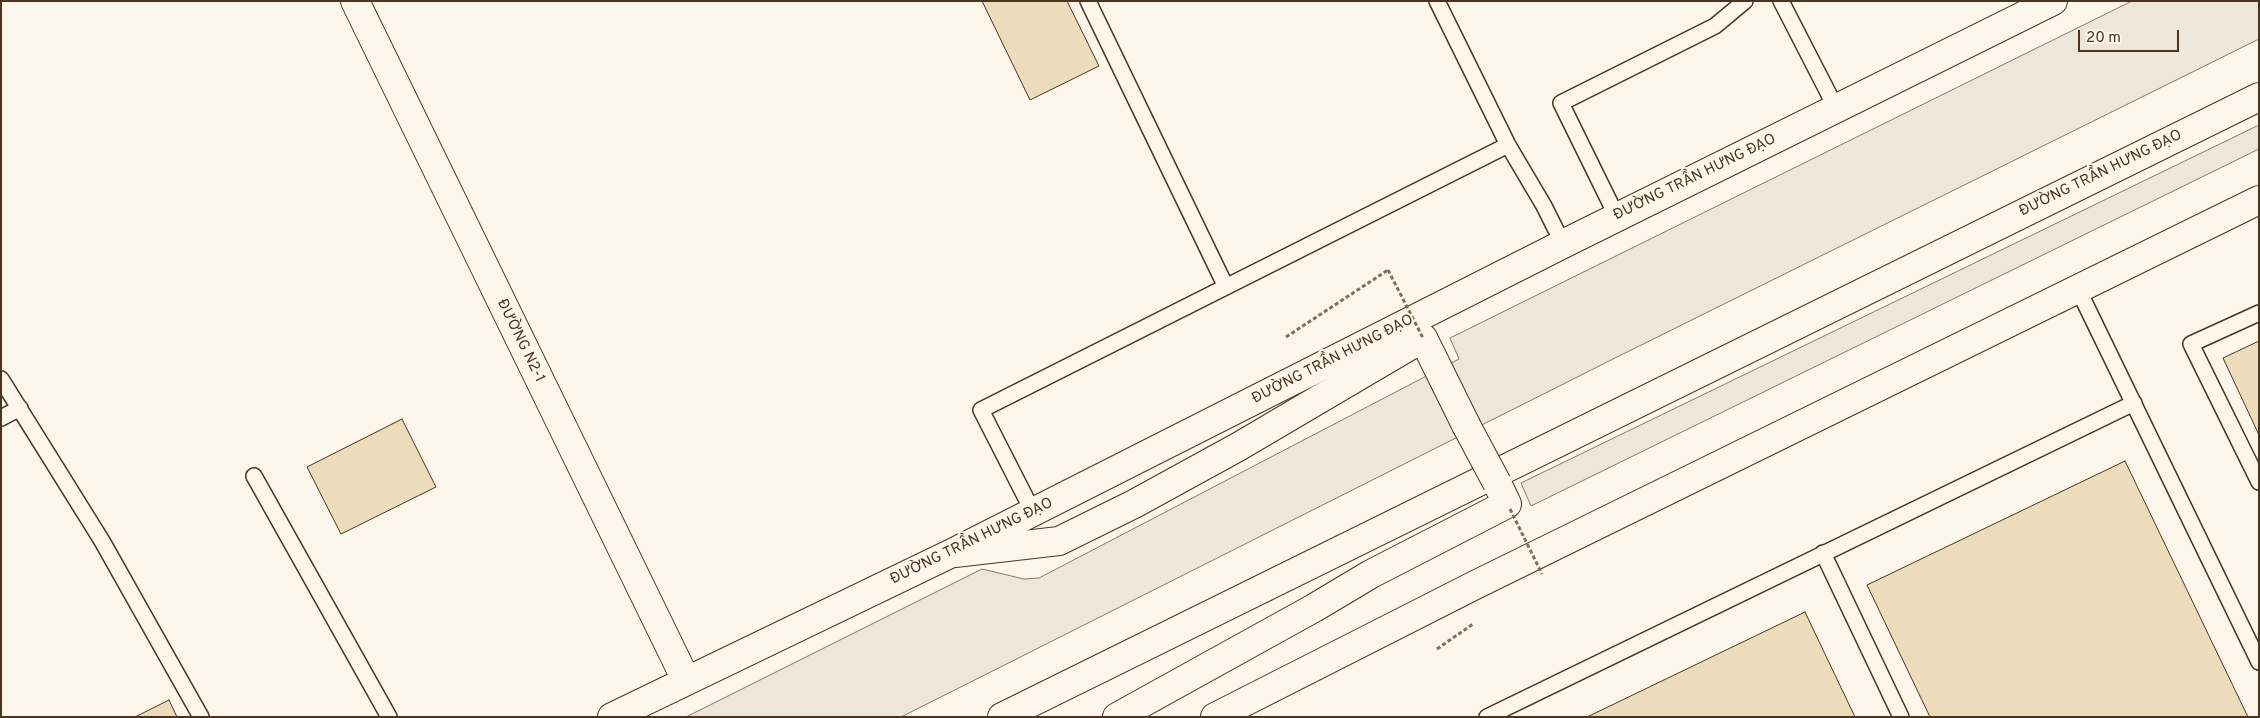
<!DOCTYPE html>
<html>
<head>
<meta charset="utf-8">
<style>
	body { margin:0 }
	#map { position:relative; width:2260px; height:718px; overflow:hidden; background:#fbf6e9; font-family:Overpass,sans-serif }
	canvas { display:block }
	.frame { position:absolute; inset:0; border:2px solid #4a3520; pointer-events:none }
	.scale { position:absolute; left:2078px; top:30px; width:101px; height:22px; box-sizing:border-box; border:2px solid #4a3520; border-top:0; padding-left:6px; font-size:15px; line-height:18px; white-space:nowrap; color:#4a3520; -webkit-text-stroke:4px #fbf6e9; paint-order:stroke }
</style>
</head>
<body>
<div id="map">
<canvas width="2260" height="718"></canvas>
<div class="frame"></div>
<div class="scale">20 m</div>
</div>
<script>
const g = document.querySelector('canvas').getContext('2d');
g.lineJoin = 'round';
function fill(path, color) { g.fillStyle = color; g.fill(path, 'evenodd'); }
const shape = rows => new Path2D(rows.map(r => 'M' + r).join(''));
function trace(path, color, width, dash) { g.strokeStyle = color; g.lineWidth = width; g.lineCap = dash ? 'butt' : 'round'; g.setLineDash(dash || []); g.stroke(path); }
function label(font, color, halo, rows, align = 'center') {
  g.font = font + ' Overpass,sans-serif'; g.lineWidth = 4; g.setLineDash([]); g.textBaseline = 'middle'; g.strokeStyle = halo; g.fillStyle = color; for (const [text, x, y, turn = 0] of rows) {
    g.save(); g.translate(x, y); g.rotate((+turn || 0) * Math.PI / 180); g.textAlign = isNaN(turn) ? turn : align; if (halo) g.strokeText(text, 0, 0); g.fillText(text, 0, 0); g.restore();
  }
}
const green = shape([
	[2132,1,2259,1,2259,39,1617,357,901,717,686,717,982,569,1024,579,1039,578,1459,359,1450,338,2132,1],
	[2259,125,2259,149,1531,506,1521,483,2259,125]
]);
const building = shape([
	[982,1,1067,1,1099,66,1030,100,982,1],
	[2259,341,2259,435,2223,358,2259,341],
	[402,419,436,487,341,534,307,467,402,419],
	[2125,461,2248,717,1930,717,1867,585,2125,461],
	[1805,612,1855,717,1587,717,1805,612],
	[169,700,177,717,135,717,169,700]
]);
const path = shape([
	[1286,337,1388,270],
	[1437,649,1473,624]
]);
const service = shape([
	[1088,1,1226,287],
	[1437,1,1508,145,1544,206,1563,244],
	[1781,1,1836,108],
	[1617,217,1561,103,1715,26,1745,1],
	[2078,289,2259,662],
	[2259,313,2191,344,2259,482],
	[1,379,102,541,201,717],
	[1,418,20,408],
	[254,476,389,717],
	[1033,512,981,410,1508,145],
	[1823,553,1901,717],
	[1487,717,2134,403]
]);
const minor = shape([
	[955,553,1059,541,1134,504,1238,447,1423,338,1466,425],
	[1117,717,1314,608,1371,574,1507,504,1497,483]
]);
const tertiary = shape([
	[355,1,686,680]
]);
const secondary = shape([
	[612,717,952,553,1563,244,2053,1],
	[1215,717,1475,585,2259,200]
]);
const trunk = shape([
	[1002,717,2259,97]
]);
const pathBridge = shape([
	[1388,270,1423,338],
	[1510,509,1542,574]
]);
const minorBridge = shape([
	[1466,425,1497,483]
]);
const streetNames = [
	["ĐƯỜNG TRẦN HƯNG ĐẠO",2101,174,-26],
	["ĐƯỜNG TRẦN HƯNG ĐẠO",1695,178,-26],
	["ĐƯỜNG N2-1",520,341,64],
	["ĐƯỜNG TRẦN HƯNG ĐẠO",1333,360,-27],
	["ĐƯỜNG TRẦN HƯNG ĐẠO",972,542,-26]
];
fill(green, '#ede6d9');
trace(green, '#887966', 1);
fill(building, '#ecdcbc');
trace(building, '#4a3520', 1);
trace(service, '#4a3520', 18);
trace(minor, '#4a3520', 30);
trace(tertiary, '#4a3520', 30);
trace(secondary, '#4a3520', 30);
trace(trunk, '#4a3520', 30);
trace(path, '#7f6f5c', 3, [4, 2.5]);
trace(service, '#fbf6e9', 15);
trace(minor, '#fbf6e9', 28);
trace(tertiary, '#fbf6e9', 28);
trace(secondary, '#fbf6e9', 28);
trace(trunk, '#fbf6e9', 28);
trace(minorBridge, '#4a3520', 30, []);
trace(pathBridge, '#7f6f5c', 3, [4, 2.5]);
trace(minorBridge, '#fbf6e9', 28);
label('15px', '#4a3520', '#fbf6e9', streetNames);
</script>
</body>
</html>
